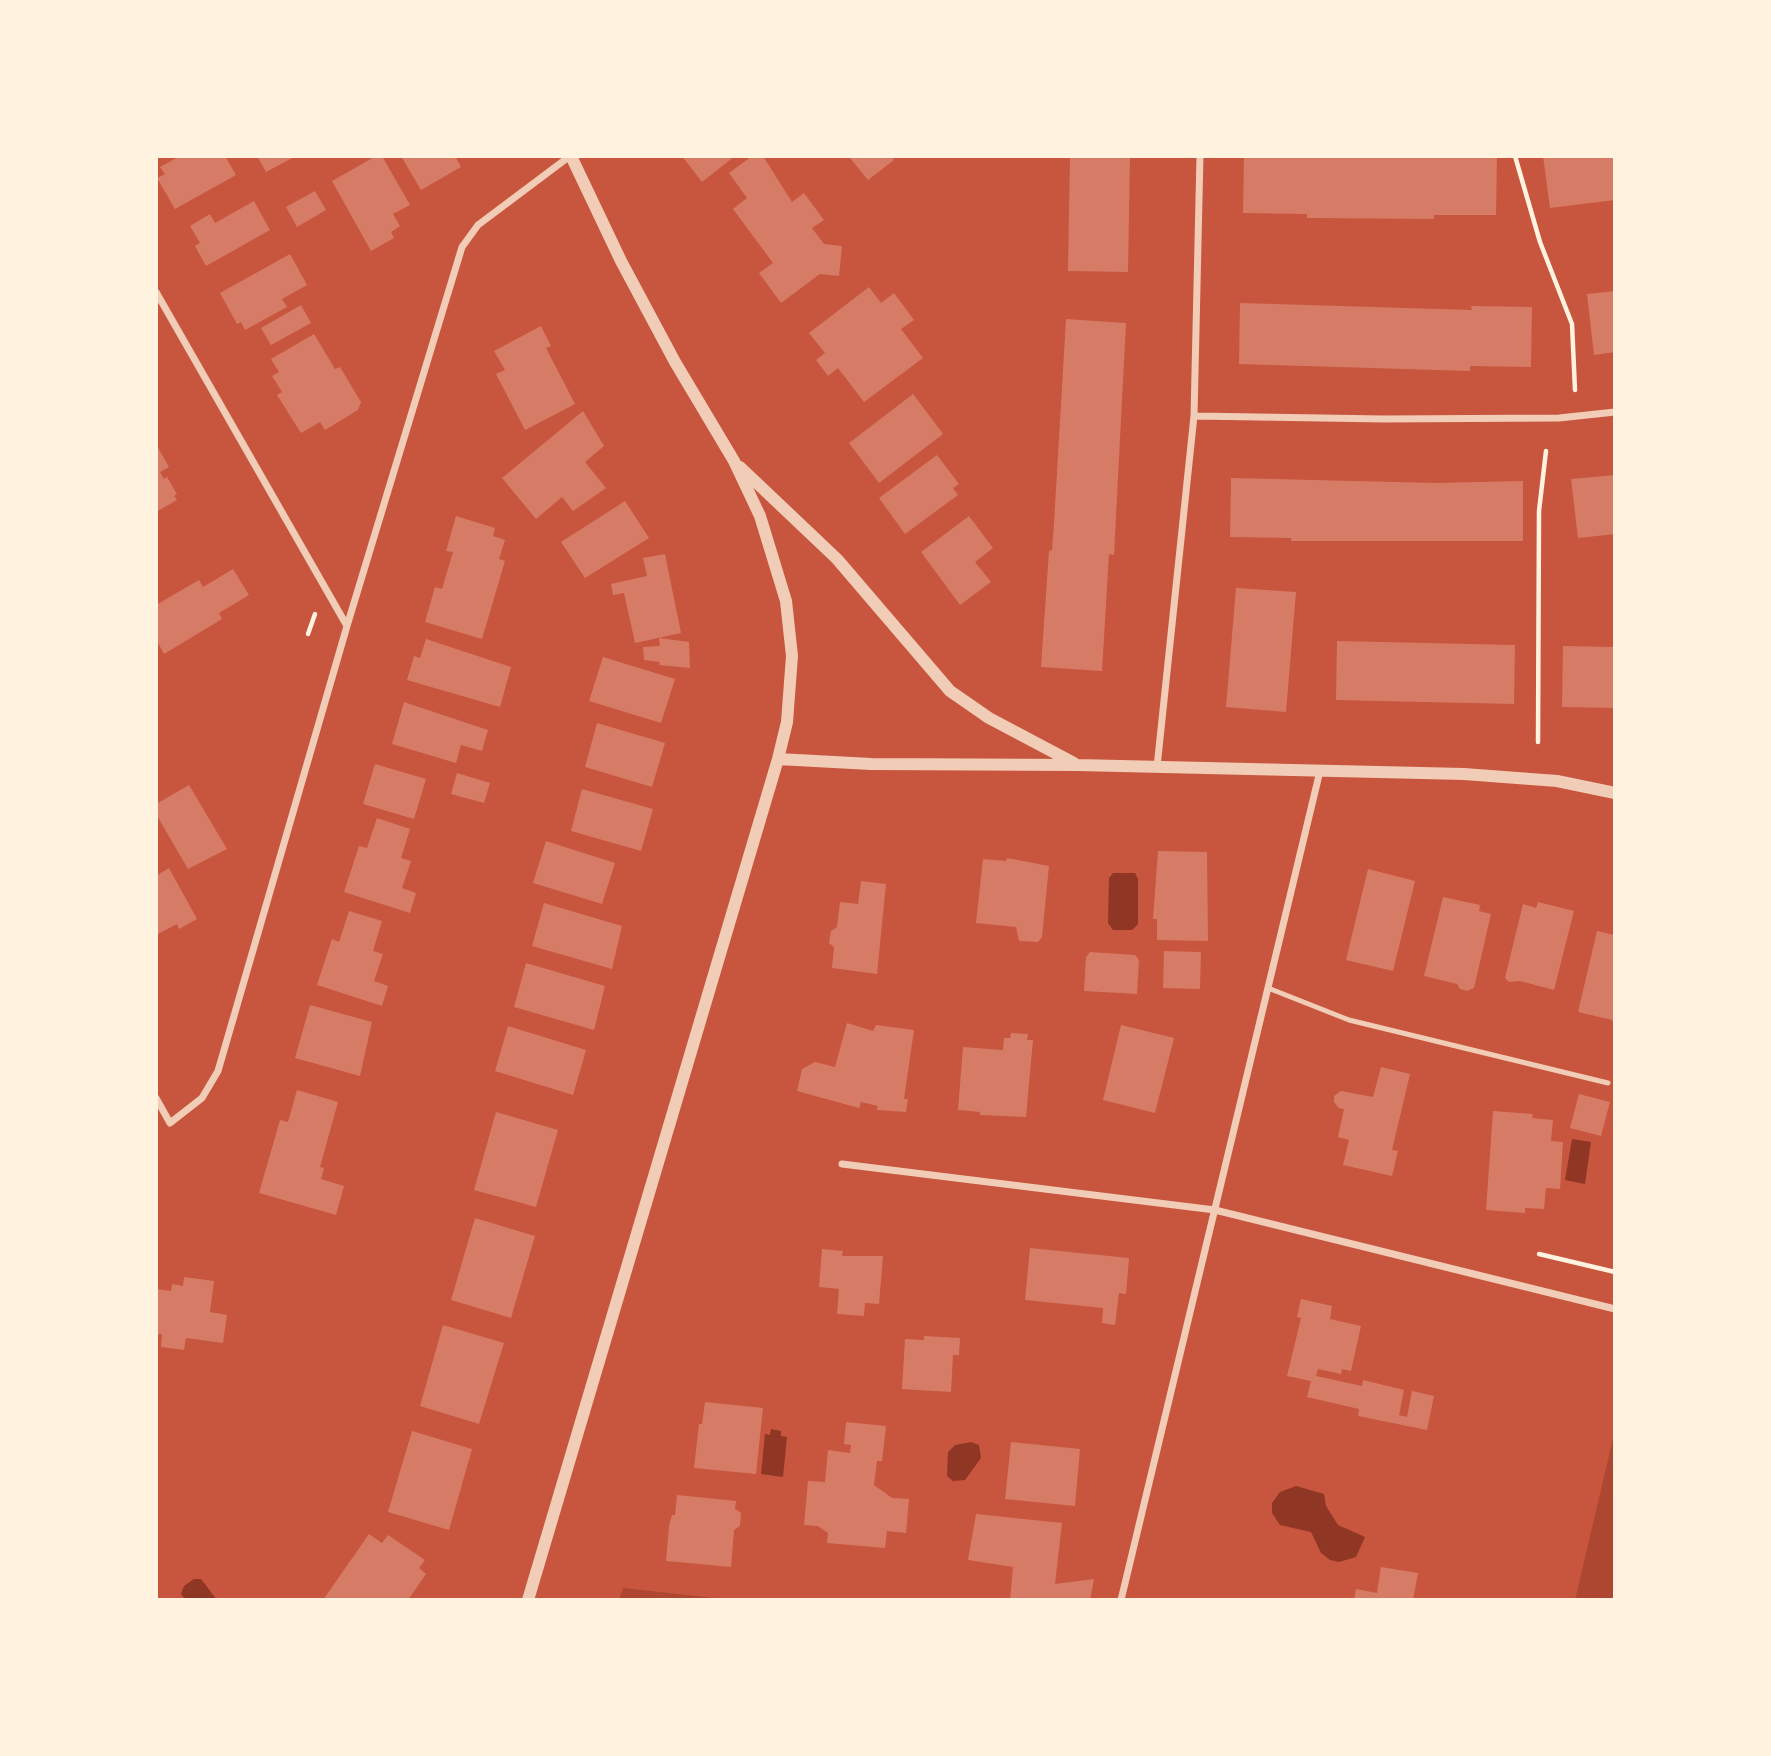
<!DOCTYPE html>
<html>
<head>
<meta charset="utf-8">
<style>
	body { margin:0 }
	#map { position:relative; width:1771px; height:1756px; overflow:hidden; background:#c8553d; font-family:Commissioner,sans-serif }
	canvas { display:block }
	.frame { position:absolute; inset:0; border:158px solid #fff3e0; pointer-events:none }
</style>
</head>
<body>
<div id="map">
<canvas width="1771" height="1756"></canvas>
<div class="frame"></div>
</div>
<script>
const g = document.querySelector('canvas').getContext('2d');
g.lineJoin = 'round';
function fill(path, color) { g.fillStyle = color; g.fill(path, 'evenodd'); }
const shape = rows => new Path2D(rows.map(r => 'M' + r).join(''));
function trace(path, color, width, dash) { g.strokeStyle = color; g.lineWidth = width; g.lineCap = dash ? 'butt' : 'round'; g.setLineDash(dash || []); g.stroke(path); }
const green = shape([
	[1615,1430,1615,1600,1575,1600],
	[623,1588,732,1600,619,1600]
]);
const water = shape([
	[1113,873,1135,873,1138,879,1138,924,1132,930,1113,930,1108,923,1109,878],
	[1572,1139,1591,1142,1585,1184,1565,1180],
	[771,1429,781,1431,781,1436,787,1437,783,1477,761,1474,765,1434,770,1435],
	[971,1442,979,1445,981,1458,965,1480,953,1481,947,1476,948,1452,955,1445],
	[1296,1486,1324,1494,1326,1506,1338,1525,1365,1537,1356,1557,1339,1562,1330,1560,1321,1553,1311,1532,1280,1525,1272,1513,1272,1503,1280,1492],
	[194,1579,201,1579,217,1600,186,1600,181,1594,184,1586]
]);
const building = shape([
	[180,156,225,156,236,175,175,209,157,178,165,174,160,167],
	[257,156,296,156,266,172],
	[376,156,382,156,410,205,393,214,400,226,391,232,394,238,371,251,332,181],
	[401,156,455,156,461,167,421,190],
	[682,156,735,156,702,182],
	[752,156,763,156,792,202,804,193,824,220,812,228,824,244,842,246,839,276,820,274,781,303,759,273,773,263,733,209,747,198,729,173],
	[853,156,891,156,894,160,868,180,850,158],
	[1070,156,1130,156,1128,272,1068,271],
	[1244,156,1497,156,1496,215,1434,215,1434,219,1307,218,1307,214,1243,213],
	[1543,156,1615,156,1615,200,1550,208],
	[315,191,326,210,297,227,286,207],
	[254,201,270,230,206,266,195,246,200,243,190,226,210,214,215,223],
	[290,254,307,285,282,299,287,307,245,330,241,322,237,324,220,293],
	[869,287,881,303,894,293,914,320,901,329,923,358,864,402,838,368,828,376,816,360,825,353,809,333],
	[1615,291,1615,352,1594,355,1587,294],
	[1240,303,1472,310,1471,306,1532,307,1531,367,1470,366,1470,371,1239,364],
	[301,305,311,323,271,345,261,328],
	[1066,319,1126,323,1114,555,1109,554,1102,671,1041,667,1049,551,1052,550,1054,523],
	[541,326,551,346,546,348,575,404,525,430,496,374,505,370,494,351],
	[314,334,335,369,340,367,361,402,358,410,325,430,320,422,301,433,277,395,282,392,272,376,279,372,271,359],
	[913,394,943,434,879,483,849,443],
	[583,411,604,446,585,462,606,488,573,511,562,497,536,519,502,478],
	[156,444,169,467,160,472,164,479,167,477,177,494,174,496,177,500,156,512],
	[937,455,959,484,953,488,958,495,905,534,879,498],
	[1615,475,1615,534,1578,538,1571,479],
	[1231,478,1437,483,1523,481,1523,541,1291,541,1291,538,1230,537],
	[625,501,649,538,585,578,561,542],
	[456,516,495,528,493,536,505,540,499,559,505,561,482,639,425,622,435,587,442,589,453,552,446,551],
	[969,516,993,548,975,562,991,582,960,605,921,552],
	[665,554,681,633,635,643,624,593,613,595,611,584,647,576,643,558],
	[233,569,249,595,219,613,222,619,164,654,156,639,156,605,199,580,203,587],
	[1236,588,1296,592,1286,712,1226,707],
	[659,638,689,642,690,668,659,665,660,662,644,660,643,647,660,646],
	[426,639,511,667,500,707,407,680,414,656,420,658],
	[1337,641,1515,645,1514,704,1336,700],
	[1563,646,1615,647,1615,708,1562,707],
	[603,657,675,679,661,723,589,701],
	[404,702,488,730,482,751,461,745,456,763,392,744],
	[597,723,665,743,652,787,585,767],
	[375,764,426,779,414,819,363,804],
	[457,773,490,783,484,803,451,794],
	[189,785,227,849,188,869,156,814,156,804],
	[582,789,653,809,641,851,571,831],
	[377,818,410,829,401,858,411,861,402,888,416,893,410,913,344,892,359,846,367,848],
	[546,841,615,863,602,904,533,883],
	[1158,851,1207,852,1208,941,1157,940,1157,919,1153,919],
	[1007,858,1049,866,1042,937,1038,942,1019,941,1016,927,976,923,983,859,1006,861],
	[169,868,197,919,179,929,177,924,156,935,156,876],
	[1368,869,1415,881,1393,971,1346,960],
	[861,881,886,884,877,974,832,968,834,947,829,943,831,931,837,927,840,902,858,904],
	[1443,897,1480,905,1479,911,1491,914,1474,988,1467,991,1460,989,1457,984,1424,976],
	[1538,902,1574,911,1554,990,1520,981,1509,982,1505,978,1523,904,1536,908],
	[544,903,622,926,612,969,532,946],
	[349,911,382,921,373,951,383,954,374,981,388,986,382,1006,317,985,332,939,339,942],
	[1597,931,1615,935,1615,1027,1612,1020,1578,1012],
	[1164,951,1201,952,1200,989,1163,988],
	[1090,952,1135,955,1139,960,1137,994,1084,991,1086,957],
	[526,963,605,986,594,1030,514,1007],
	[310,1005,372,1022,360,1076,295,1058],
	[847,1023,873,1031,876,1025,914,1030,904,1099,908,1099,906,1112,877,1110,878,1106,861,1102,859,1108,797,1091,802,1069,815,1062,835,1067],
	[1121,1025,1174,1038,1155,1113,1103,1100],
	[508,1026,586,1050,573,1095,495,1071],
	[1011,1033,1028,1034,1027,1040,1033,1040,1026,1117,980,1115,980,1112,958,1110,963,1047,1003,1050,1004,1038,1010,1038],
	[1381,1067,1410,1074,1392,1150,1398,1151,1392,1176,1343,1165,1349,1140,1338,1137,1344,1109,1339,1108,1334,1102,1334,1096,1341,1091,1373,1097],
	[297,1090,338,1102,320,1167,324,1168,321,1179,344,1186,336,1215,259,1193,280,1120,288,1122],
	[1579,1094,1610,1102,1601,1136,1570,1128],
	[1493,1111,1533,1114,1532,1118,1553,1120,1551,1141,1563,1142,1560,1189,1546,1188,1544,1209,1525,1208,1525,1213,1486,1210],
	[496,1112,558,1130,536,1207,474,1190],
	[475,1218,535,1236,511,1318,451,1300],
	[1030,1248,1129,1258,1126,1294,1119,1293,1115,1325,1102,1323,1103,1308,1025,1300],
	[822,1249,843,1251,842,1256,883,1256,879,1304,865,1303,864,1316,837,1314,839,1289,819,1287],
	[184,1277,214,1281,210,1312,227,1315,223,1343,186,1338,184,1350,161,1347,162,1334,156,1334,156,1289,171,1291,172,1284,183,1286],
	[1301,1299,1332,1306,1330,1319,1361,1326,1351,1371,1342,1369,1341,1374,1318,1369,1316,1376,1362,1386,1363,1380,1404,1390,1399,1415,1407,1417,1412,1391,1434,1396,1427,1430,1358,1416,1359,1409,1307,1397,1311,1381,1287,1376,1301,1318,1297,1317],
	[443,1325,504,1343,479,1424,420,1406],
	[924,1336,960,1338,959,1355,953,1355,951,1392,902,1389,905,1339,924,1340],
	[705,1402,763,1408,756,1474,694,1468,699,1424,702,1424],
	[846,1422,886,1426,882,1461,877,1461,874,1485,892,1498,909,1499,906,1533,887,1531,885,1548,827,1543,828,1533,818,1526,804,1525,808,1481,825,1482,828,1450,850,1453,851,1445,844,1444],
	[412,1431,472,1449,449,1530,388,1512],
	[1011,1442,1080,1449,1075,1506,1005,1499],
	[677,1495,736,1501,735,1509,741,1513,740,1526,734,1530,731,1567,666,1561,669,1526,672,1515,675,1515],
	[976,1514,1062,1523,1055,1584,1094,1579,1090,1600,1010,1600,1013,1567,968,1560],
	[369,1534,382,1543,388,1535,425,1560,419,1568,426,1574,408,1600,323,1600],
	[1381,1567,1418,1573,1413,1600,1354,1600,1356,1589,1377,1593]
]);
const path = shape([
	[1515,156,1540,242,1572,324,1575,390],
	[308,634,315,614],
	[1538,742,1539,511,1546,451],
	[1539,1254,1615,1272]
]);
const service = shape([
	[1268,988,1349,1020,1608,1083]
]);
const minor = shape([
	[156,292,347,626],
	[1194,416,1384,419,1559,418,1615,412],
	[1157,767,1194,416,1200,156],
	[156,1098,170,1123,202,1098,218,1071,347,626,462,247,478,225,570,156],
	[842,1164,1215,1210,1615,1309],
	[1121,1600,1320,771]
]);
const tertiary = shape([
	[740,467,837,559,950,691,989,718,1074,763],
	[778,759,871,764,1077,765,1464,774,1557,781,1615,793],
	[528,1600,778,759,787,722,792,656,786,601,760,516,734,461,675,362,621,261,571,156]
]);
fill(green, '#ae4732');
fill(water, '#8f3625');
fill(building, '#d67c66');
trace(path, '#fff3e0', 4.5);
trace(service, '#f1ccb7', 5);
trace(minor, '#f1ccb7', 7);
trace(tertiary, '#f1ccb7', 12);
</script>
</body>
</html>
